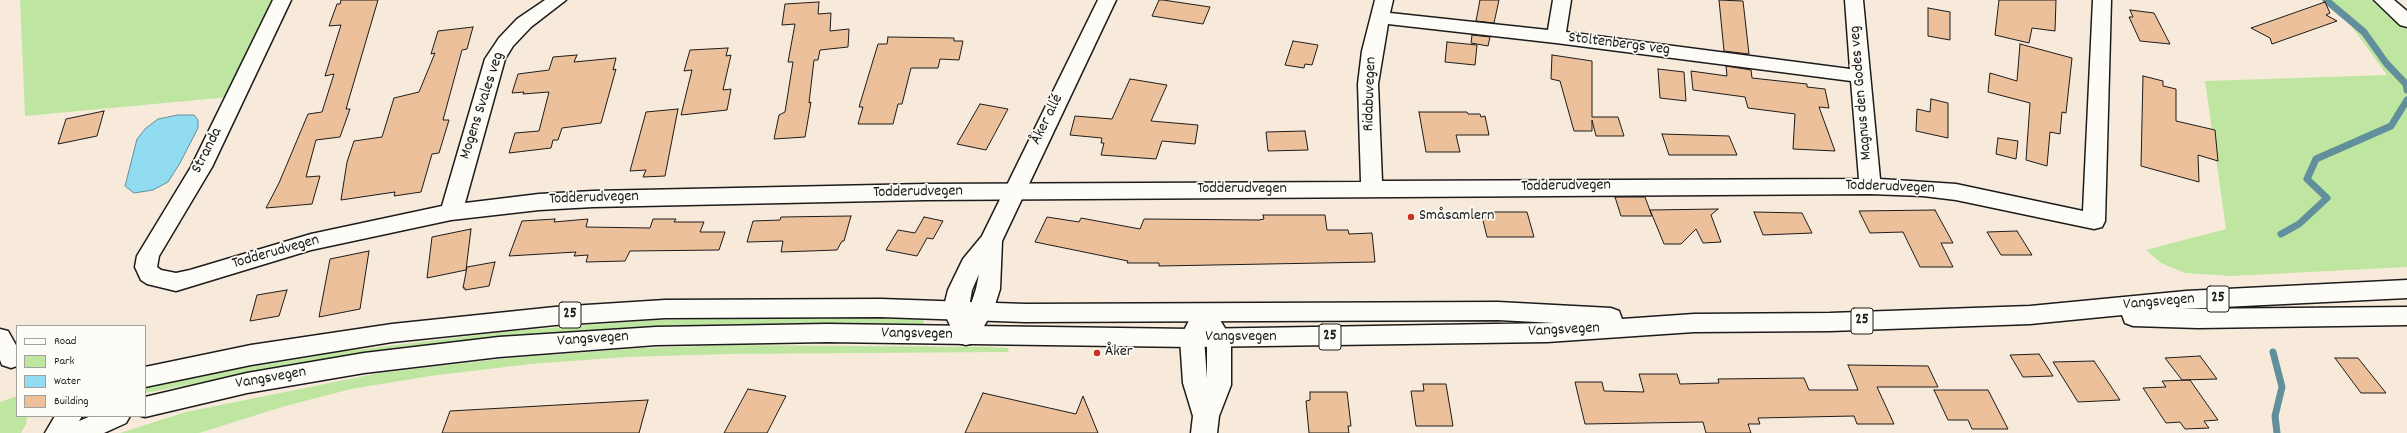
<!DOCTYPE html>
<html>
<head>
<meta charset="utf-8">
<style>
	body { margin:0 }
	#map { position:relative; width:2407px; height:433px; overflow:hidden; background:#f8eadb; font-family:Dekko,sans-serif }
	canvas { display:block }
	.legend { position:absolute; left:16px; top:325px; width:130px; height:92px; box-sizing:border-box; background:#fdfcf7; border:1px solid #a3a29f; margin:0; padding:5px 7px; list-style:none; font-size:12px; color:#1c1c1c }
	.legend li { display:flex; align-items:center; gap:8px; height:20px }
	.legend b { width:20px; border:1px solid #a3a29f }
</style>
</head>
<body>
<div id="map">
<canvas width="2407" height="433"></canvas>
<ul class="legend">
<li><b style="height:5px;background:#fdfcf7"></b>Road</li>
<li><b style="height:11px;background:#bfe6a1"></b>Park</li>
<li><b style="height:11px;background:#91dcf1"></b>Water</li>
<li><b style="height:11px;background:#ecc09b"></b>Building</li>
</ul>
</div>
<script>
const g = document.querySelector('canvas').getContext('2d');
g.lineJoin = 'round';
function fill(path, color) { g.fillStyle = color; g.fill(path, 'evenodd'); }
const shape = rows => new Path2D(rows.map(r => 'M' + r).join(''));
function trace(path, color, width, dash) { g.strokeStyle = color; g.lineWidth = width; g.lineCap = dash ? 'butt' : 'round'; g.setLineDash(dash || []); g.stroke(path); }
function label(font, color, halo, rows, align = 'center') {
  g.font = font + ' Dekko,sans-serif'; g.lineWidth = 3.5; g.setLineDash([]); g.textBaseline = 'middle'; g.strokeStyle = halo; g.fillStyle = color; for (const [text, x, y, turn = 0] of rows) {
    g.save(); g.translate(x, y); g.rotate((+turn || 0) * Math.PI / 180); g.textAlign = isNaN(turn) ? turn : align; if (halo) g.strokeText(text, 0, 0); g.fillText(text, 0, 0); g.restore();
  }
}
const green = shape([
	[20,0,275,0,230,97,25,116],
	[2329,0,2371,0,2407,30,2407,267,2231,276,2185,273,2161,263,2146,250,2226,229,2205,81,2387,75,2341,12],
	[758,318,924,319,923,325,679,325,497,337,328,359,145,393,145,388,232,370,346,351,511,331,655,320],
	[729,345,989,347,1008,348,1009,352,729,354,627,357,531,364,430,376,351,389,282,407,199,433,120,433,186,412,379,373,509,358,643,348],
	[17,396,17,416,27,416,26,424,21,433,0,433,0,402]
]);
const water = shape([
	[178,115,194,115,198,120,198,128,180,163,168,182,153,190,134,193,125,186,137,139,146,128,158,119,178,115]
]);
const stream = shape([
	[2326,0,2364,32,2386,63,2406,84,2407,90],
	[2281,234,2299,224,2327,198,2307,179,2316,159,2391,126,2407,100],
	[2273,352,2282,387,2275,416,2277,433]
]);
const building = shape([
	[341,0,378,0,346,109,350,109,340,137,316,140,306,177,320,176,312,204,266,208,279,183,308,114,322,112,334,74,325,76,341,25,329,26,337,4,340,4,341,0],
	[1159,0,1163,0,1210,7,1203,24,1152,16,1159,0],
	[1480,0,1499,0,1494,23,1476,21,1480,0],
	[1719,0,1743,1,1749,54,1724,51,1719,0],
	[1999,0,2056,0,2055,31,2032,28,2029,43,1995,35,1999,0],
	[819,2,818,14,831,13,830,31,849,29,848,47,820,50,818,60,814,60,809,103,811,102,805,137,774,139,779,115,785,112,793,62,788,62,795,24,782,25,785,4,819,2],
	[2325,2,2330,13,2326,15,2337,21,2272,44,2270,38,2251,28,2325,2],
	[1928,8,1950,12,1950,40,1928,36,1928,8],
	[2130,10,2154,13,2170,44,2140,41,2129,17,2133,17,2130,10],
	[473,27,467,49,462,50,443,120,449,120,439,153,432,154,421,192,394,196,395,192,341,200,347,162,354,141,382,137,394,98,419,92,435,53,431,54,438,31,473,27],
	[1472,35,1490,37,1488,46,1471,43,1472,35],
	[888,37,954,38,954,41,963,41,959,60,940,59,938,68,911,68,902,104,898,104,893,124,858,124,863,107,859,107,878,44,887,44,888,37],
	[1293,41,1318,45,1312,65,1305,64,1304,68,1285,65,1293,41],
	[1447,42,1477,45,1475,65,1445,62,1447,42],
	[2020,44,2072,58,2066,113,2062,112,2060,134,2050,132,2047,166,2026,160,2030,103,1988,92,1990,73,2017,81,2020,44],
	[728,48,726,56,731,55,723,90,731,89,727,110,681,115,692,70,684,71,690,50,728,48],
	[577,55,574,62,616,58,613,70,616,69,601,123,562,128,558,140,553,140,551,148,509,153,515,133,539,131,549,92,523,94,524,92,512,93,518,74,549,70,553,57,577,55],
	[1552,55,1592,61,1592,117,1618,117,1624,136,1596,136,1592,120,1592,131,1574,131,1560,81,1551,79,1552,55],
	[1726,66,1751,70,1752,78,1807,84,1807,87,1825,89,1829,108,1819,107,1835,151,1793,149,1795,114,1748,108,1745,97,1693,90,1691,71,1727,76,1726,66],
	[1658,69,1684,72,1686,101,1660,98,1658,69],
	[2143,76,2163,81,2163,86,2176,89,2176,121,2215,130,2218,161,2198,155,2199,182,2141,166,2143,76],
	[1130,79,1167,85,1151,121,1198,125,1195,144,1162,141,1156,159,1101,155,1104,143,1101,143,1102,138,1070,135,1075,116,1112,119,1130,79],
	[1931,99,1948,103,1948,138,1916,131,1917,109,1930,112,1931,99],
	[980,104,1008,109,986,150,957,144,980,104],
	[678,109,665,176,643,177,646,170,630,171,646,112,678,109],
	[104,111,97,136,58,144,66,119,104,111],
	[1419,112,1467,112,1468,114,1480,114,1481,117,1485,116,1489,135,1456,135,1460,152,1426,152,1419,112],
	[1305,131,1308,150,1268,151,1266,132,1305,131],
	[1662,134,1729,136,1737,155,1669,155,1662,134],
	[1998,138,2018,141,2016,159,1996,154,1998,138],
	[1615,197,1645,197,1652,216,1621,216,1615,197],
	[1718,209,1711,215,1721,242,1703,243,1696,229,1681,244,1664,244,1650,210,1718,209],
	[1935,210,1953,243,1941,243,1953,267,1920,267,1903,232,1870,233,1859,211,1935,210],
	[1481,212,1527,212,1534,237,1487,237,1481,212],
	[1754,212,1802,213,1812,233,1763,235,1754,212],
	[1263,215,1325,215,1327,230,1348,230,1349,234,1372,233,1375,262,1159,266,1159,263,1127,263,1128,261,1035,242,1047,217,1079,222,1081,218,1140,229,1144,219,1259,220,1264,219,1263,215],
	[851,216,844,241,842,241,837,250,781,252,783,241,747,242,753,221,780,220,781,217,851,216],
	[924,217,943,221,933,239,927,238,917,256,886,250,898,230,915,233,924,217],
	[555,219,554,222,588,219,586,227,650,228,653,219,676,219,674,222,704,222,700,232,725,232,719,250,630,251,625,261,586,262,588,255,574,256,576,252,509,256,522,221,555,219],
	[471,229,466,270,427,278,432,237,471,229],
	[2017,231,2032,255,2001,255,1987,232,2017,231],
	[369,251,360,309,319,317,330,259,369,251],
	[495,262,489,286,465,290,465,288,463,288,467,267,495,262],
	[287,290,279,316,250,321,257,295,287,290],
	[2039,354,2053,376,2023,377,2010,355,2039,354],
	[2200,356,2217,379,2182,380,2165,358,2200,356],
	[2335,358,2358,358,2386,393,2361,393,2335,358],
	[2094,361,2120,400,2078,402,2053,362,2094,361],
	[1848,365,1928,366,1938,387,1877,387,1894,424,1857,424,1854,416,1758,418,1760,424,1748,424,1751,433,1706,433,1703,422,1585,424,1575,382,1602,382,1604,391,1644,392,1639,374,1677,374,1680,384,1719,383,1718,379,1804,378,1809,390,1858,390,1848,365],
	[2190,380,2218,420,2204,421,2209,428,2185,429,2180,422,2166,423,2143,388,2166,387,2162,381,2190,380],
	[1423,384,1446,384,1453,426,1416,426,1411,391,1424,391,1423,384],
	[748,389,786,396,767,433,724,433,748,389],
	[1934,390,1988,390,2008,429,1972,429,1968,420,1948,420,1934,390],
	[1310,392,1347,392,1351,426,1348,426,1349,433,1309,433,1306,401,1310,400,1310,392],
	[983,393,1076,414,1083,396,1098,433,965,433,983,393],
	[648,400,639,433,442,433,450,411,648,400]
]);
const street = shape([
	[273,0,291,0,212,167,159,256,157,267,161,270,176,273,190,270,311,234,442,206,485,59,499,38,517,19,545,0,566,0,531,27,513,46,505,59,465,203,539,194,593,191,925,184,1361,182,1358,84,1362,51,1375,0,1393,0,1390,13,1548,30,1553,0,1571,0,1566,32,1850,69,1845,0,1863,0,1880,179,1956,184,2083,211,2093,0,2111,0,2105,221,2102,227,2094,229,1956,200,1923,196,1870,194,925,200,593,207,539,210,451,220,311,250,176,291,147,284,141,280,135,267,137,256,191,167,273,0],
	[1388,24,1556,43,1851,81,1859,179,1382,181,1378,84,1388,24],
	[1204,304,1212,307,1231,338,1231,385,1219,416,1217,433,1191,433,1193,416,1183,383,1180,338,1196,307,1204,304],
	[1205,336,1207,339,1207,379,1204,338,1205,336]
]);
const secondary = shape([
	[1098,0,1116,0,1002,241,1000,289,993,311,974,343,966,345,958,343,943,310,948,290,963,259,982,236,1098,0],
	[979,274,976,289,968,313,972,290,979,274]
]);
const primary = shape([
	[2374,0,2394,0,2407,11,2407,27,2400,25,2374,0]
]);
const highway = shape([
	[2407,280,2407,298,2182,309,2407,307,2407,325,2198,328,2133,326,2125,323,2122,315,2030,324,1830,331,1694,332,1547,342,1192,347,827,342,656,345,499,357,364,373,247,393,145,417,141,416,145,416,145,397,247,373,364,353,499,337,656,327,827,324,1192,329,1555,323,1498,320,1025,322,881,317,665,318,555,325,392,342,251,365,145,387,145,367,251,345,392,324,555,307,665,300,881,299,1025,304,1498,302,1611,308,1619,311,1622,319,1694,314,1830,313,2030,306,2186,291,2407,280],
	[0,329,8,331,17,347,17,366,11,368,2,365,0,360,0,329],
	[55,416,82,416,79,421,91,416,130,416,126,423,104,433,45,433,55,416]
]);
const markers = [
	[1411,217,4,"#c8321e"],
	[1097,353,4,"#c8321e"]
];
const shields = [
	[2218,299,22],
	[570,315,22],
	[1862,321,22],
	[1330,337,22]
];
const shieldNames = [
	["25",2218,299],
	["25",570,315],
	["25",1862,321],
	["25",1330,337]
];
const streetNames = [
	["Stoltenbergs veg",1619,45,7],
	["Magnus den Godes veg",1862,93,-95],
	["Ridabuvegen",1371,94,-88],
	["Mogens Svales veg",483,106,-72],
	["Åker allé",1048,120,-64],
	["Stranda",208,151,-63],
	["Todderudvegen",1566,187,-1],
	["Todderudvegen",1890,188,2],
	["Todderudvegen",1242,190],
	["Todderudvegen",918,193,-1],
	["Todderudvegen",594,199,-2],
	["Todderudvegen",276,253,-16],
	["Vangsvegen",2159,303,-5],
	["Vangsvegen",1564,331,-3],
	["Vangsvegen",917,335,1],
	["Vangsvegen",1241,338],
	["Vangsvegen",593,340,-4],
	["Vangsvegen",271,379,-10]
];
const poiNames = [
	["Småsamlern",1419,217],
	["Åker",1105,353]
];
fill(green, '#bfe6a1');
fill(water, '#91dcf1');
trace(water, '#628f9c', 1);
trace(stream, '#628f9c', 7);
fill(building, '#ecc09b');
trace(building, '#1c1c1c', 1);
trace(street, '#1c1c1c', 3);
trace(secondary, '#1c1c1c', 3);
trace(primary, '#1c1c1c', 3);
trace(highway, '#1c1c1c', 3);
fill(street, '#fdfcf7');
fill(secondary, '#fdfcf7');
fill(primary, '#fdfcf7');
fill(highway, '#fdfcf7');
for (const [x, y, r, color] of markers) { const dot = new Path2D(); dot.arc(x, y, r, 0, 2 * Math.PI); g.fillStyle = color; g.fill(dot); trace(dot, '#fdfcf7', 1.5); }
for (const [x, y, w] of shields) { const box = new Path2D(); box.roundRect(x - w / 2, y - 13, w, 26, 3); g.fillStyle = '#fdfcf7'; g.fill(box); trace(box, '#1c1c1c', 1); }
label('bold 15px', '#1c1c1c', null, shieldNames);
label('16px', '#1c1c1c', '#fdfcf7', streetNames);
label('16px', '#1c1c1c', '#fdfcf7', poiNames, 'left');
</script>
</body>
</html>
